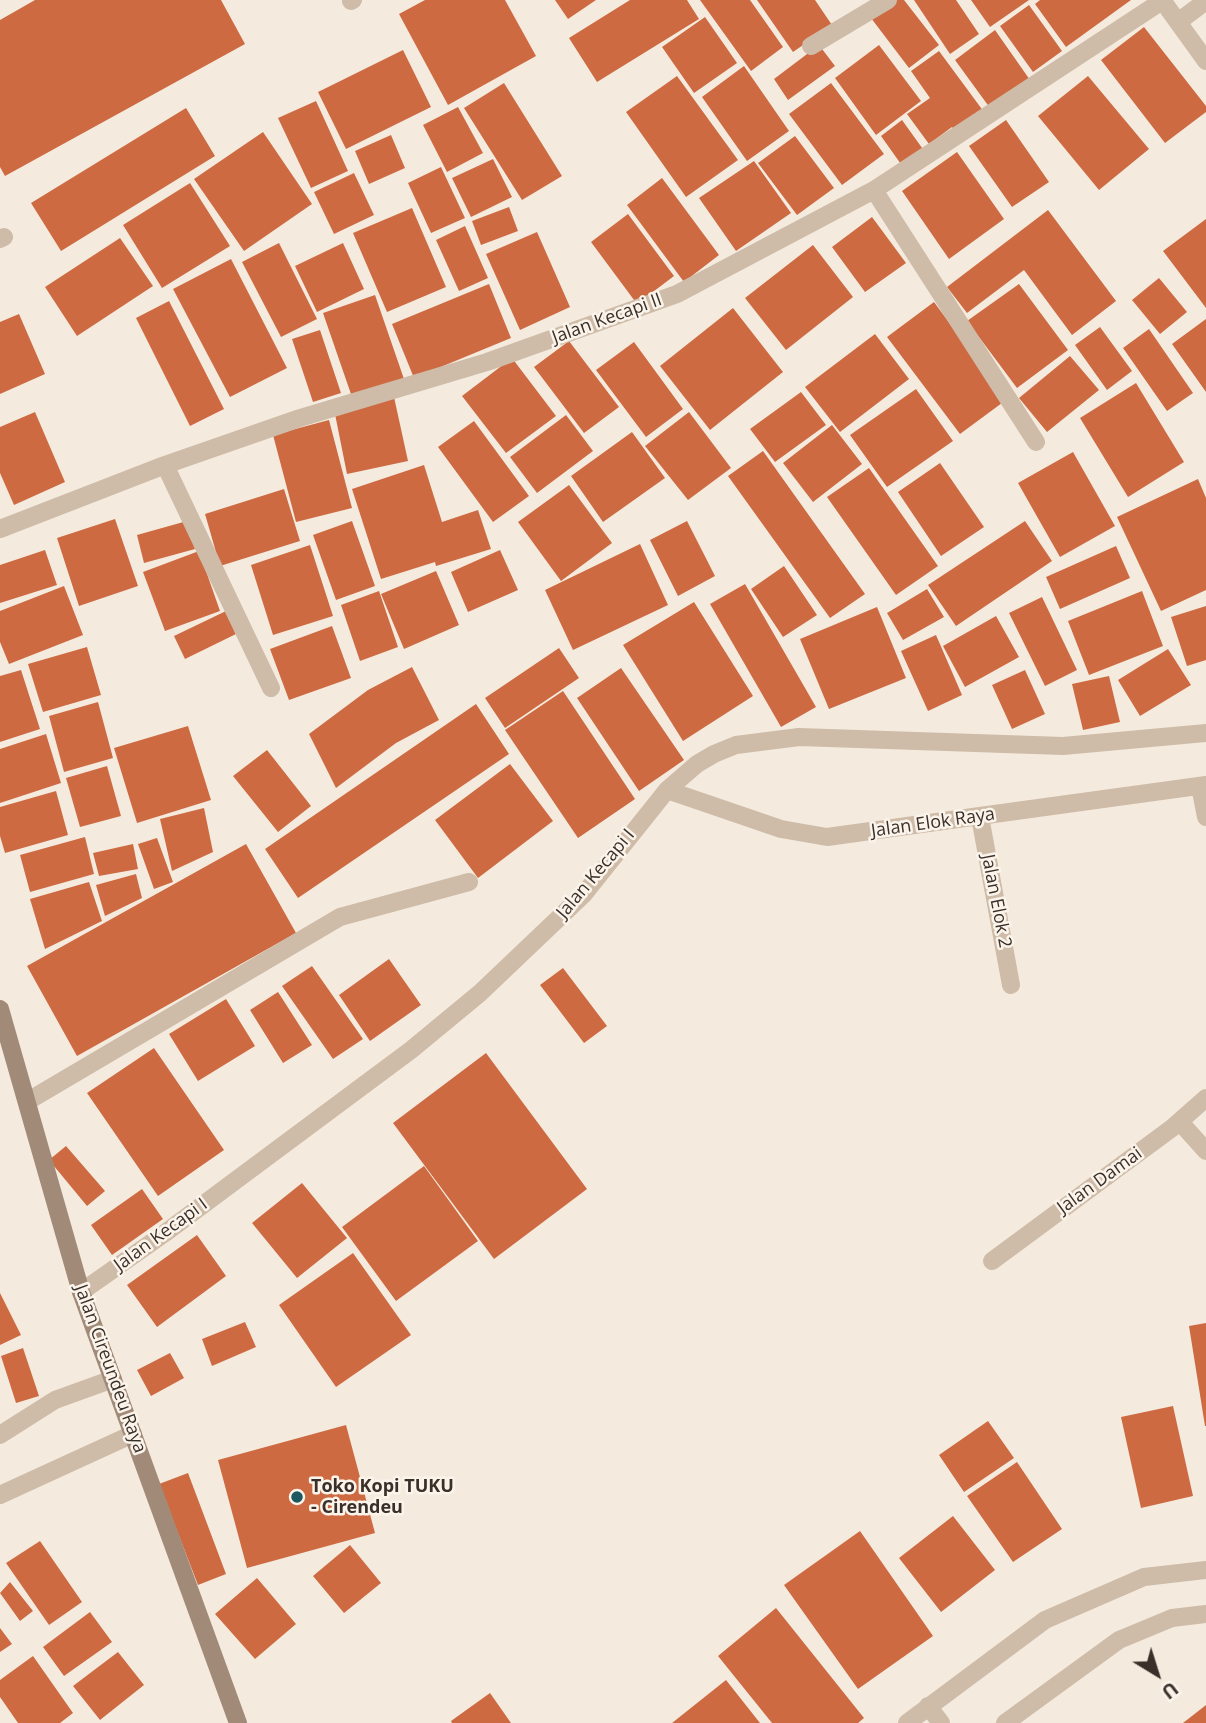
<!DOCTYPE html>
<html>
<head>
<meta charset="utf-8">
<style>
	body { margin:0 }
	#map { position:relative; width:1206px; height:1723px; overflow:hidden; background:#f4ebde; font-family:"Open Sans",sans-serif }
	canvas { display:block }
	.north { position:absolute; left:1122px; top:1639px; width:70px; height:70px; -webkit-text-stroke:5px #fbf4eb; paint-order:stroke; rotate:142deg; font-size:19px; font-weight:700; line-height:28px; text-align:center; color:#3a2f29 }
	.north::after { content:''; display:block; margin:auto; width:24px; height:32px; background:#3a2f29; clip-path:polygon(50% 0,100% 100%,50% 72%,0 100%) }
</style>
</head>
<body>
<div id="map">
<canvas width="1206" height="1723"></canvas>
<div class="north">U</div>
</div>
<script>
const g = document.querySelector('canvas').getContext('2d');
g.lineJoin = 'round';
function fill(path, color) { g.fillStyle = color; g.fill(path, 'evenodd'); }
const shape = rows => new Path2D(rows.map(r => 'M' + r).join(''));
function trace(path, color, width, dash) { g.strokeStyle = color; g.lineWidth = width; g.lineCap = dash ? 'butt' : 'round'; g.setLineDash(dash || []); g.stroke(path); }
function label(font, color, halo, rows, align = 'center') {
  g.font = font + ' "Open Sans",sans-serif'; g.lineWidth = 5; g.setLineDash([]); g.textBaseline = 'middle'; g.strokeStyle = halo; g.fillStyle = color; for (const [text, x, y, turn = 0] of rows) {
    g.save(); g.translate(x, y); g.rotate((+turn || 0) * Math.PI / 180); g.textAlign = isNaN(turn) ? turn : align; if (halo) g.strokeText(text, 0, 0); g.fillText(text, 0, 0); g.restore();
  }
}
const building = shape([
	[35,0,221,0,245,44,5,176,0,167,0,20],
	[425,0,505,0,536,56,448,105,399,14],
	[555,0,596,0,568,19],
	[630,0,687,0,699,19,597,82,569,38],
	[700,0,750,0,783,47,751,71],
	[757,0,815,0,832,25,793,52],
	[894,0,904,0,939,45,909,68,871,18],
	[914,0,956,0,979,34,950,54],
	[971,0,1029,0,990,27],
	[1040,0,1131,0,1066,47,1035,4],
	[1029,5,1062,51,1033,72,1000,26],
	[705,17,737,63,694,93,662,47],
	[1144,27,1206,106,1206,112,1165,143,1101,60],
	[995,30,1030,80,990,108,955,60],
	[819,45,835,66,788,100,774,79],
	[879,45,921,101,876,135,835,78],
	[403,50,431,107,346,149,318,92],
	[939,51,984,112,957,133,952,127,929,144,907,114,930,98,911,71],
	[744,66,789,131,747,161,702,97],
	[677,76,738,160,686,197,626,112],
	[1088,76,1149,149,1099,190,1038,116],
	[504,83,562,176,522,200,464,108],
	[831,83,884,154,842,185,789,114],
	[316,101,348,171,311,188,278,118],
	[458,107,483,153,447,172,423,125],
	[186,108,215,156,61,251,31,203],
	[902,120,925,152,903,167,881,136],
	[1006,120,1049,182,1012,207,969,146],
	[263,132,312,204,244,251,194,179],
	[391,135,405,168,369,184,355,151],
	[795,136,834,188,797,215,758,163],
	[957,152,1004,219,949,259,902,191],
	[493,159,512,197,471,217,452,178],
	[754,161,791,213,736,251,699,198],
	[441,167,465,218,431,233,408,183],
	[354,173,374,215,334,234,314,192],
	[662,178,719,255,684,282,627,205],
	[190,183,230,246,162,288,123,225],
	[509,207,518,231,481,245,472,221],
	[412,208,446,287,387,312,353,233],
	[1048,210,1116,301,1072,335,1024,270,967,313,947,287],
	[628,214,674,276,637,304,591,242],
	[872,217,906,263,865,292,832,247],
	[1206,219,1206,308,1163,251],
	[465,226,488,278,459,291,436,240],
	[537,232,570,307,520,330,486,254],
	[120,238,153,286,77,336,45,287],
	[279,243,317,319,281,337,242,262],
	[343,243,364,289,317,312,295,266],
	[813,245,853,297,786,350,745,298],
	[231,259,287,368,230,397,173,289],
	[1159,278,1187,312,1160,334,1132,300],
	[489,284,511,338,414,378,392,324],
	[1019,284,1068,350,1017,388,967,321],
	[375,295,404,379,352,397,323,313],
	[169,301,224,409,190,426,136,318],
	[934,302,1006,400,960,434,887,337],
	[733,308,783,372,710,430,660,366],
	[19,314,45,374,0,394,0,322],
	[1206,319,1206,392,1172,344],
	[1100,327,1132,371,1107,390,1075,345],
	[1149,329,1193,393,1167,411,1123,348],
	[320,330,341,393,313,402,292,339],
	[875,334,909,379,840,432,805,387],
	[569,341,619,407,584,433,534,367],
	[634,342,683,409,646,437,596,370],
	[1070,356,1099,390,1047,432,1019,398],
	[512,358,556,416,506,453,462,396],
	[1136,383,1184,462,1128,497,1080,418],
	[916,389,953,441,887,487,850,435],
	[801,392,826,425,775,462,750,429],
	[394,397,408,461,347,474,334,409],
	[35,412,65,482,14,505,0,473,0,427],
	[689,412,731,468,688,500,645,446],
	[566,415,593,451,537,493,510,457],
	[329,420,352,508,296,522,273,435],
	[474,421,529,496,493,522,438,447],
	[832,425,862,464,813,502,783,463],
	[632,432,665,478,603,522,571,476],
	[763,451,865,594,830,618,728,476],
	[1073,452,1115,526,1060,557,1018,483],
	[940,463,984,527,941,556,898,492],
	[424,465,442,522,478,510,491,549,436,566,435,562,381,579,352,489],
	[869,468,938,566,896,595,827,497],
	[1198,479,1206,498,1206,590,1161,611,1117,517],
	[569,485,612,543,561,581,518,522],
	[284,489,300,541,220,566,205,514],
	[115,519,138,586,79,606,57,538],
	[187,521,195,549,144,563,137,535],
	[352,521,375,586,336,600,313,535],
	[687,521,715,576,678,596,650,540],
	[1025,521,1052,561,956,626,928,585],
	[640,544,668,605,573,650,545,590],
	[310,545,333,616,273,635,251,565],
	[1116,546,1130,578,1060,609,1046,577],
	[45,550,57,585,0,603,0,565],
	[500,550,518,590,468,612,451,572],
	[199,551,220,611,165,631,143,572],
	[784,566,817,615,783,637,751,589],
	[436,571,459,625,404,649,381,594],
	[745,584,816,707,781,727,710,604],
	[64,586,83,635,9,664,0,642,0,611],
	[927,589,944,617,903,640,887,613],
	[379,591,398,647,360,661,341,605],
	[1142,591,1163,646,1089,675,1068,621],
	[1042,597,1077,670,1045,686,1009,613],
	[694,602,753,696,683,741,623,645],
	[1206,606,1206,660,1187,666,1171,617],
	[877,607,906,678,829,709,800,639],
	[226,611,236,634,185,659,174,636],
	[996,616,1019,657,965,687,943,646],
	[332,626,351,678,289,700,270,649],
	[936,635,962,695,928,711,901,651],
	[87,647,101,695,43,712,28,664],
	[559,648,579,678,505,728,485,698],
	[1168,649,1191,685,1140,716,1118,680],
	[412,667,439,720,396,743,336,788,309,734,368,690],
	[621,668,684,760,639,791,577,698],
	[21,670,40,729,0,742,0,676],
	[1025,670,1045,714,1012,729,992,685],
	[1109,676,1120,722,1083,730,1072,684],
	[563,691,635,799,578,838,505,730],
	[98,702,113,758,64,772,49,716],
	[476,704,509,754,298,898,265,849],
	[188,726,211,800,137,823,114,748],
	[46,734,61,783,0,803,0,749],
	[267,750,311,806,278,832,233,776],
	[510,764,553,821,478,878,435,820],
	[107,766,121,816,80,827,66,778],
	[56,791,68,835,5,853,0,836,0,807],
	[204,808,213,852,172,871,160,819],
	[85,837,94,874,30,892,20,855],
	[157,838,173,882,154,889,138,844],
	[133,844,138,869,99,876,93,853],
	[246,844,296,933,77,1056,27,966],
	[136,874,142,898,105,916,96,885],
	[89,882,102,921,45,949,30,899],
	[389,959,421,1005,370,1041,339,995],
	[312,966,363,1039,333,1059,282,986],
	[563,968,607,1026,584,1043,540,985],
	[278,992,312,1045,283,1063,250,1010],
	[226,999,255,1046,198,1081,169,1034],
	[154,1048,224,1150,158,1196,87,1093],
	[486,1053,587,1189,494,1259,393,1123],
	[66,1146,105,1191,87,1206,49,1160],
	[424,1166,478,1241,396,1301,342,1227],
	[302,1183,347,1238,297,1278,252,1223],
	[142,1189,163,1219,112,1255,91,1225],
	[197,1235,226,1276,157,1327,127,1285],
	[353,1253,411,1335,336,1387,279,1305],
	[0,1293,21,1335,0,1345],
	[245,1322,256,1347,212,1366,202,1339],
	[1206,1323,1206,1426,1205,1426,1189,1326],
	[23,1348,39,1396,16,1403,1,1356],
	[170,1353,184,1378,151,1396,137,1370],
	[1173,1406,1193,1496,1141,1508,1121,1417],
	[988,1421,1014,1458,964,1492,939,1455],
	[346,1425,375,1533,247,1568,218,1460],
	[1017,1462,1062,1529,1013,1562,967,1496],
	[188,1473,226,1574,198,1585,159,1484],
	[953,1516,995,1570,941,1612,899,1558],
	[860,1531,933,1636,858,1689,784,1585],
	[40,1541,82,1602,49,1625,6,1563],
	[350,1545,381,1583,344,1613,313,1576],
	[257,1578,296,1624,255,1659,215,1614],
	[10,1582,33,1611,20,1621,0,1593],
	[776,1608,864,1718,858,1723,772,1723,718,1656],
	[90,1612,112,1642,64,1676,43,1647],
	[0,1628,12,1644,0,1652],
	[118,1652,144,1685,100,1720,73,1686],
	[33,1656,73,1713,60,1723,18,1723,0,1697,0,1680],
	[726,1680,760,1723,672,1723],
	[490,1693,511,1723,452,1723,451,1721],
	[1206,1705,1206,1723,1183,1723]
]);
const lane = shape([
	[0,1435,55,1400,113,1379],
	[0,1495,133,1434]
]);
const street = shape([
	[1162,0,1206,61],
	[351,1,353,0],
	[1178,22,1206,1],
	[811,46,888,0],
	[874,190,1036,442],
	[0,239,4,237],
	[165,465,271,688],
	[0,529,165,465,300,418,487,362,677,294,874,190,1162,1],
	[1200,786,1206,817],
	[667,790,781,829,827,837,1206,785],
	[980,817,1011,985],
	[28,1101,340,917,469,882],
	[1180,1122,1206,1151],
	[992,1261,1172,1128,1206,1098],
	[81,1292,165,1233,411,1050,480,993,584,894,667,790,697,764,714,754,736,745,799,737,1063,746,1206,733],
	[928,1706,941,1723],
	[907,1723,1045,1620,1144,1577,1206,1570],
	[1005,1723,1119,1640,1172,1618,1206,1614]
]);
const secondary = shape([
	[0,1009,81,1292,238,1723]
]);
const markers = [
	[297,1497,7,"#1b585f"]
];
const streetNames = [
	["Jalan Kecapi II",607,319,-20],
	["Jalan Elok Raya",933,823,-8],
	["Jalan Kecapi I",596,874,-50],
	["Jalan Elok 2",996,901,79],
	["Jalan Damai",1100,1181,-36],
	["Jalan Kecapi I",161,1235,-36],
	["Jalan Cireundeu Raya",110,1369,70]
];
const poiNames = [
	["Toko Kopi TUKU",311,1487],
	["- Cirendeu",311,1508]
];
fill(building, '#ce6a42');
trace(lane, '#cebba8', 18);
trace(street, '#cebba8', 18);
trace(secondary, '#a28a79', 18);
for (const [x, y, r, color] of markers) { const dot = new Path2D(); dot.arc(x, y, r, 0, 2 * Math.PI); g.fillStyle = color; g.fill(dot); trace(dot, '#fbf4eb', 2.5); }
label('18px', '#3a2f29', '#fbf4eb', streetNames);
label('bold 18px', '#3a2f29', '#fbf4eb', poiNames, 'left');
</script>
</body>
</html>
